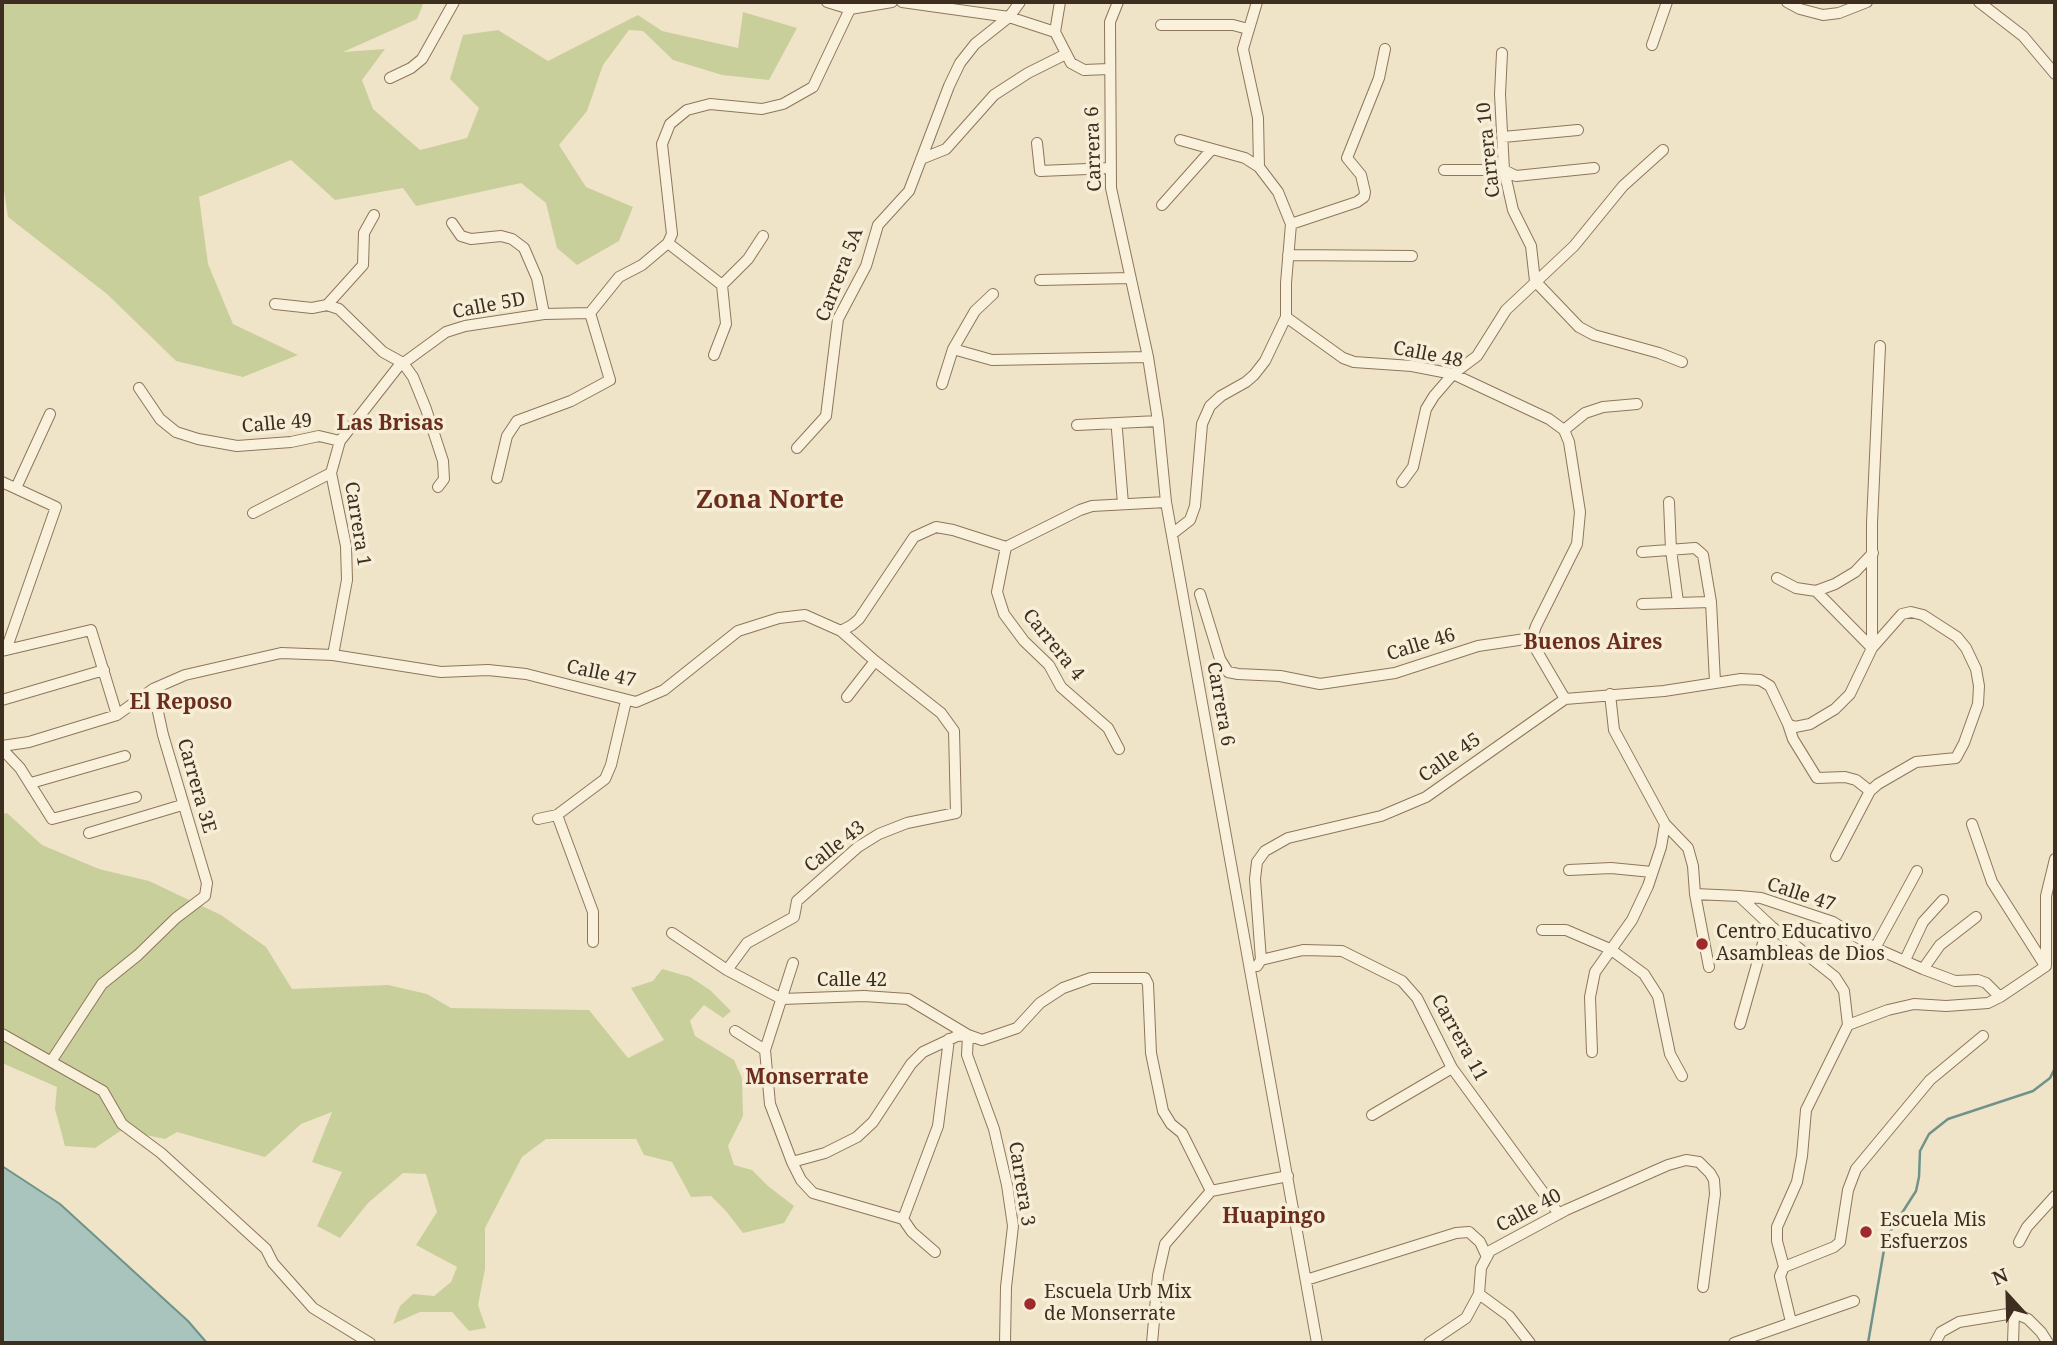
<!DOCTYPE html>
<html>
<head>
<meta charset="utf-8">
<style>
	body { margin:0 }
	#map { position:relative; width:2057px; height:1345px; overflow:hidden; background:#f0e4c8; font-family:"Noto Serif",serif }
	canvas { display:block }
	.frame { position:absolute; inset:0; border:4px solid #3d2e20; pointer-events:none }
	.north { position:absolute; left:1973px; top:1261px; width:70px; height:70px; -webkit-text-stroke:5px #f7eed8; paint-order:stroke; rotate:338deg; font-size:19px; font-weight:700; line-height:28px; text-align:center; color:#3d2e20 }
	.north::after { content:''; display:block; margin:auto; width:24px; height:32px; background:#3d2e20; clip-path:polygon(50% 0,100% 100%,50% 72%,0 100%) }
</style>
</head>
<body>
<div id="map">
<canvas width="2057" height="1345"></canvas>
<div class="frame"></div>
<div class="north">N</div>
</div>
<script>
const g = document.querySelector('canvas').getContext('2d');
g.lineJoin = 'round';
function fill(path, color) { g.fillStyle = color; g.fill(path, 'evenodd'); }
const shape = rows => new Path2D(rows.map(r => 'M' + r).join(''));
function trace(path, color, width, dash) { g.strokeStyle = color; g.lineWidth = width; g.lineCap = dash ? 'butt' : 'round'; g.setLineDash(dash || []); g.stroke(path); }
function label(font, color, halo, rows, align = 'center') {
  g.font = font + ' "Noto Serif",serif'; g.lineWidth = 7; g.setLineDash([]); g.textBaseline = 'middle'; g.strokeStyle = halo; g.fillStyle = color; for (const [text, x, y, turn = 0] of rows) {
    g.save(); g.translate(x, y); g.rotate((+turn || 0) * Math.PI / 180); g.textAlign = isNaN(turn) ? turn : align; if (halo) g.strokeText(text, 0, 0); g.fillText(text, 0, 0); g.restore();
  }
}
const green = shape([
	[2,2,424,2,417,19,343,52,385,49,362,80,373,109,420,150,467,138,479,108,450,79,463,35,498,30,548,61,638,15,662,31,738,48,743,12,797,28,769,80,722,75,673,60,643,31,629,30,603,65,587,111,559,145,586,187,633,207,619,241,577,265,557,248,546,203,521,183,416,206,403,188,335,200,291,160,199,197,208,264,233,324,298,355,243,377,176,361,107,294,8,217,2,178],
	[7,813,42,845,99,869,149,881,221,915,266,947,292,989,388,985,427,994,451,1008,589,1010,628,1058,664,1040,631,988,653,981,662,969,690,977,710,990,731,1011,723,1018,704,1005,690,1021,695,1036,734,1060,742,1078,743,1116,728,1146,734,1165,752,1170,768,1186,794,1206,784,1223,743,1233,726,1211,711,1196,691,1197,672,1162,644,1155,636,1139,546,1139,522,1157,485,1228,485,1269,478,1305,486,1328,469,1331,452,1312,420,1312,393,1324,400,1306,413,1294,434,1296,451,1282,457,1267,416,1245,437,1212,426,1174,403,1173,368,1203,340,1238,317,1226,342,1172,312,1162,332,1112,301,1124,265,1157,177,1132,165,1139,122,1130,95,1148,65,1146,55,1109,57,1087,2,1063,2,814]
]);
const water = shape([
	[2,1166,60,1204,188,1321,207,1343,2,1343,2,1166]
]);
const stream = shape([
	[1868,1343,1886,1238,1916,1191,1919,1177,1920,1151,1929,1134,1948,1119,2033,1091,2050,1078,2055,1068]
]);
const street = shape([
	[827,2,850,9,892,2],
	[902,2,1009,17,1055,32],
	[1060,2,1055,32,1071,63,1084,70,1109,69],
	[1118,2,1110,22,1111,188,1148,357,1158,421,1166,502,1317,1343],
	[1257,2,1243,49,1258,118,1259,167],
	[1787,2,1800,9,1823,15,1839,13,1867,2],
	[1979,2,2023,36,2055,74],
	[1161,25,1233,25,1248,29],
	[1652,45,1667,2],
	[1502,53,1500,94,1504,170,1513,210,1531,246,1535,281,1579,327,1594,335,1659,353,1682,362],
	[390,78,411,68,422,59,454,2],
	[1503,137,1578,130],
	[1037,143,1040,171,1111,168],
	[921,159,946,149,994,95,1028,73,1066,54],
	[1444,170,1504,170,1516,176,1594,168],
	[1162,205,1212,149],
	[452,223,461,236,471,239,501,236,512,239,524,248,537,278,544,314],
	[1291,224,1357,202,1364,197,1365,192,1361,175,1347,158,1379,78,1385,49],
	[668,243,722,285],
	[1288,255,1412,256],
	[1040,280,1130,278],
	[722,285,748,259,763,236],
	[275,304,312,308,327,305,339,309,383,352,403,363,413,377,426,409,443,461,444,479,438,487],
	[327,305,363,265,364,233,374,215],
	[590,313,619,277,642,265,668,243,672,234,662,144,670,124,687,110,710,104,762,109,783,104,813,87,850,9],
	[1286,317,1343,358,1354,362,1412,366,1453,374,1549,419,1564,430,1569,442,1580,512,1577,544,1536,626,1532,638,1534,646,1565,699],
	[953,349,992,360,1148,357],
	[714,355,726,324,722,285],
	[942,384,953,349,975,311,993,294],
	[139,388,160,419,176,432,198,439,237,446,291,442,319,436,340,441],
	[1077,425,1158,421],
	[1117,430,1123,504],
	[1564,430,1585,413,1603,407,1637,404],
	[797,448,826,416,838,319,866,266,878,225,909,191,949,86,960,63,975,44,1009,17,1020,2],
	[497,478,507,436,517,421,571,401,610,380,590,313],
	[2,482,56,507,6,650],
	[1402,482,1413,467,1426,409,1434,396,1453,374,1477,356,1506,310,1574,246,1623,186,1663,150],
	[16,488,50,414],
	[1669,502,1671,550,1678,602],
	[253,513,331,473],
	[1172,534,1190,520,1195,506,1202,424,1210,406,1221,396,1246,382,1254,375,1265,361,1286,317,1286,283,1291,224,1278,192,1259,167,1245,158,1180,140],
	[1006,547,997,592,1004,614,1024,641,1049,665,1061,687,1108,728,1119,749],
	[1642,552,1695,548,1703,555,1711,602,1715,682],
	[1777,578,1796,588,1816,591,1872,648,1872,523,1880,346],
	[1816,591,1835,584,1855,572,1873,553],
	[1200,594,1220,659,1228,672,1238,674,1280,676,1320,684,1395,673,1478,646,1532,638],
	[1642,604,1711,602],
	[2,651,91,630,117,715],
	[333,655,347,580,346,546,331,473,340,441,398,367,446,332,465,326,544,314,590,313],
	[1610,694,1614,730,1665,824,1688,848,1693,866,1695,894,1709,967],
	[847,697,875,661],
	[2,700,104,670],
	[1788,724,1793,739,1817,778,1845,777,1856,780,1870,791],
	[2,746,29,742,117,715,153,689,185,675,281,653,333,655,441,672,488,670,526,674,636,702,664,690,738,631,779,618,805,615,841,631,852,625,859,619,914,537,936,527,953,530,1006,547,1080,510,1092,506,1166,502],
	[2,749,20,768,52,819,136,797],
	[31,783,125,756],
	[557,815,593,912,593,942],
	[538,819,557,815,605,779,611,765,626,701],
	[1972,824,1992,882,2044,964],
	[89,833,182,805],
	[1569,870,1611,868,1652,872],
	[1695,894,1739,896,1772,927,1835,977,1844,991,1848,1025],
	[1739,896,1761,898,1833,922,1875,948,1923,969,1955,981,1978,980,1986,983,2000,997],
	[1542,930,1566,930,1610,949,1644,974,1658,996,1670,1054,1682,1076],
	[672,933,727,970,782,999,864,996,908,999,968,1035,982,1040,1017,1028,1040,1003,1063,988,1091,978,1145,978,1148,984,1151,1053,1163,1111,1171,1124,1182,1133,1211,1191,1165,1244,1158,1275,1152,1343],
	[1875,948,1917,871],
	[1261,960,1255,879,1257,862,1265,851,1288,838,1381,816,1426,797,1565,699,1664,691,1741,679,1760,680,1770,686,1788,724,1795,727,1810,724,1835,709,1850,694,1872,648,1902,614,1911,612,1923,615,1957,637,1966,648,1976,669,1979,686,1978,704,1964,743,1956,758,1916,762,1878,784,1870,791,1836,856],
	[1905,960,1923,922,1943,900],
	[793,963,765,1050,770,1104,792,1162,801,1180,813,1193,903,1219,912,1232,935,1252],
	[1257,966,1261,960,1303,950,1342,951,1402,981,1417,998,1452,1068,1559,1214],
	[1923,969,1940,945,1976,917],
	[727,970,747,943,794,917,797,901,858,847,879,834,907,823,956,813,954,731,941,713,875,661,841,631],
	[1740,1024,1763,943,1772,927],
	[735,1031,765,1050],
	[2,1034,103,1091,122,1124,161,1153,266,1249,273,1263,313,1308,370,1343],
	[1592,1052,1590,997,1595,972,1632,920,1648,886,1661,847,1665,824],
	[52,1060,102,984,138,955,176,918,205,896,207,883,163,735,153,689],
	[1372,1115,1452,1068],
	[792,1162,825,1153,857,1137,873,1122,911,1064,923,1052,957,1036,968,1035,967,1055,994,1129,1007,1185,1013,1226,1006,1287,1005,1343],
	[1211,1191,1288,1176],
	[903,1219,938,1126,949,1039],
	[2019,1242,2027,1227,2055,1196],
	[1784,1267,1834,1247,1840,1242,1848,1190,1856,1169,1930,1080,1983,1036],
	[1306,1280,1456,1233,1469,1232,1480,1242,1487,1257],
	[1479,1294,1509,1316,1530,1343],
	[1791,1322,1780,1276,1784,1267,1777,1241,1777,1227,1797,1182,1802,1156,1806,1110,1848,1025,1888,1010,1914,1004,1946,1006,1988,1003,2000,997,2046,966,2046,896,2055,859],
	[1429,1343,1466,1318,1479,1294,1481,1268,1490,1251,1566,1210,1668,1165,1686,1160,1699,1162,1710,1173,1714,1180,1715,1194,1703,1287],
	[1734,1343,1854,1301],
	[1935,1343,1941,1332,1959,1322,2014,1313,2028,1319,2041,1332,2048,1343],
	[2013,1343,2014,1313]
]);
const markers = [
	[1702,944,7,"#9e2a2b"],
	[1866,1232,7,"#9e2a2b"],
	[1030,1304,7,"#9e2a2b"]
];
const streetNames = [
	["Carrera 6",1094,149,-92],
	["Carrera 10",1489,150,-96],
	["Carrera 5A",840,275,-69],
	["Calle 5D",489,306,-11],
	["Calle 48",1428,355,11],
	["Calle 49",277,424,-5],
	["Carrera 1",357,524,81],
	["Carrera 4",1053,645,51],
	["Calle 46",1421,645,-17],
	["Calle 47",601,674,12],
	["Carrera 6",1220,704,80],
	["Calle 45",1450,758,-35],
	["Carrera 3E",196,786,74],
	["Calle 43",835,847,-38],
	["Calle 47",1801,895,18],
	["Calle 42",852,981],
	["Carrera 11",1459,1038,61],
	["Carrera 3",1021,1184,81],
	["Calle 40",1529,1211,-28]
];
const poiNames = [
	["Centro Educativo",1716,933],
	["Asambleas de Dios",1716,955],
	["Escuela Mis",1880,1221],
	["Esfuerzos",1880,1243],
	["Escuela Urb Mix",1044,1293],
	["de Monserrate",1044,1315]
];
const neighbourhoodNames = [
	["Las Brisas",390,424],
	["Buenos Aires",1593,643],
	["El Reposo",181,703],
	["Monserrate",807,1078],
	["Huapingo",1274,1217]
];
const districtNames = [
	["Zona Norte",770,501]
];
fill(green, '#c9cf9b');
fill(water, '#a9c4bc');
trace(water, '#6f938a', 2);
trace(stream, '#6f938a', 2.5);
trace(street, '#8d765c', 12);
trace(street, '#faf1dc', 10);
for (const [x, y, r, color] of markers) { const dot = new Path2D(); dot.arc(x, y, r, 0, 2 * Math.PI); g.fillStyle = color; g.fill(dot); trace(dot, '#f7eed8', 2.5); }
label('19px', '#3d2e20', '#f7eed8', streetNames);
label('19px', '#3d2e20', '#f7eed8', poiNames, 'left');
label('bold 21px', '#6b2e1e', '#f7eed8', neighbourhoodNames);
label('bold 26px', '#6b2e1e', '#f7eed8', districtNames);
</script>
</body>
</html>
